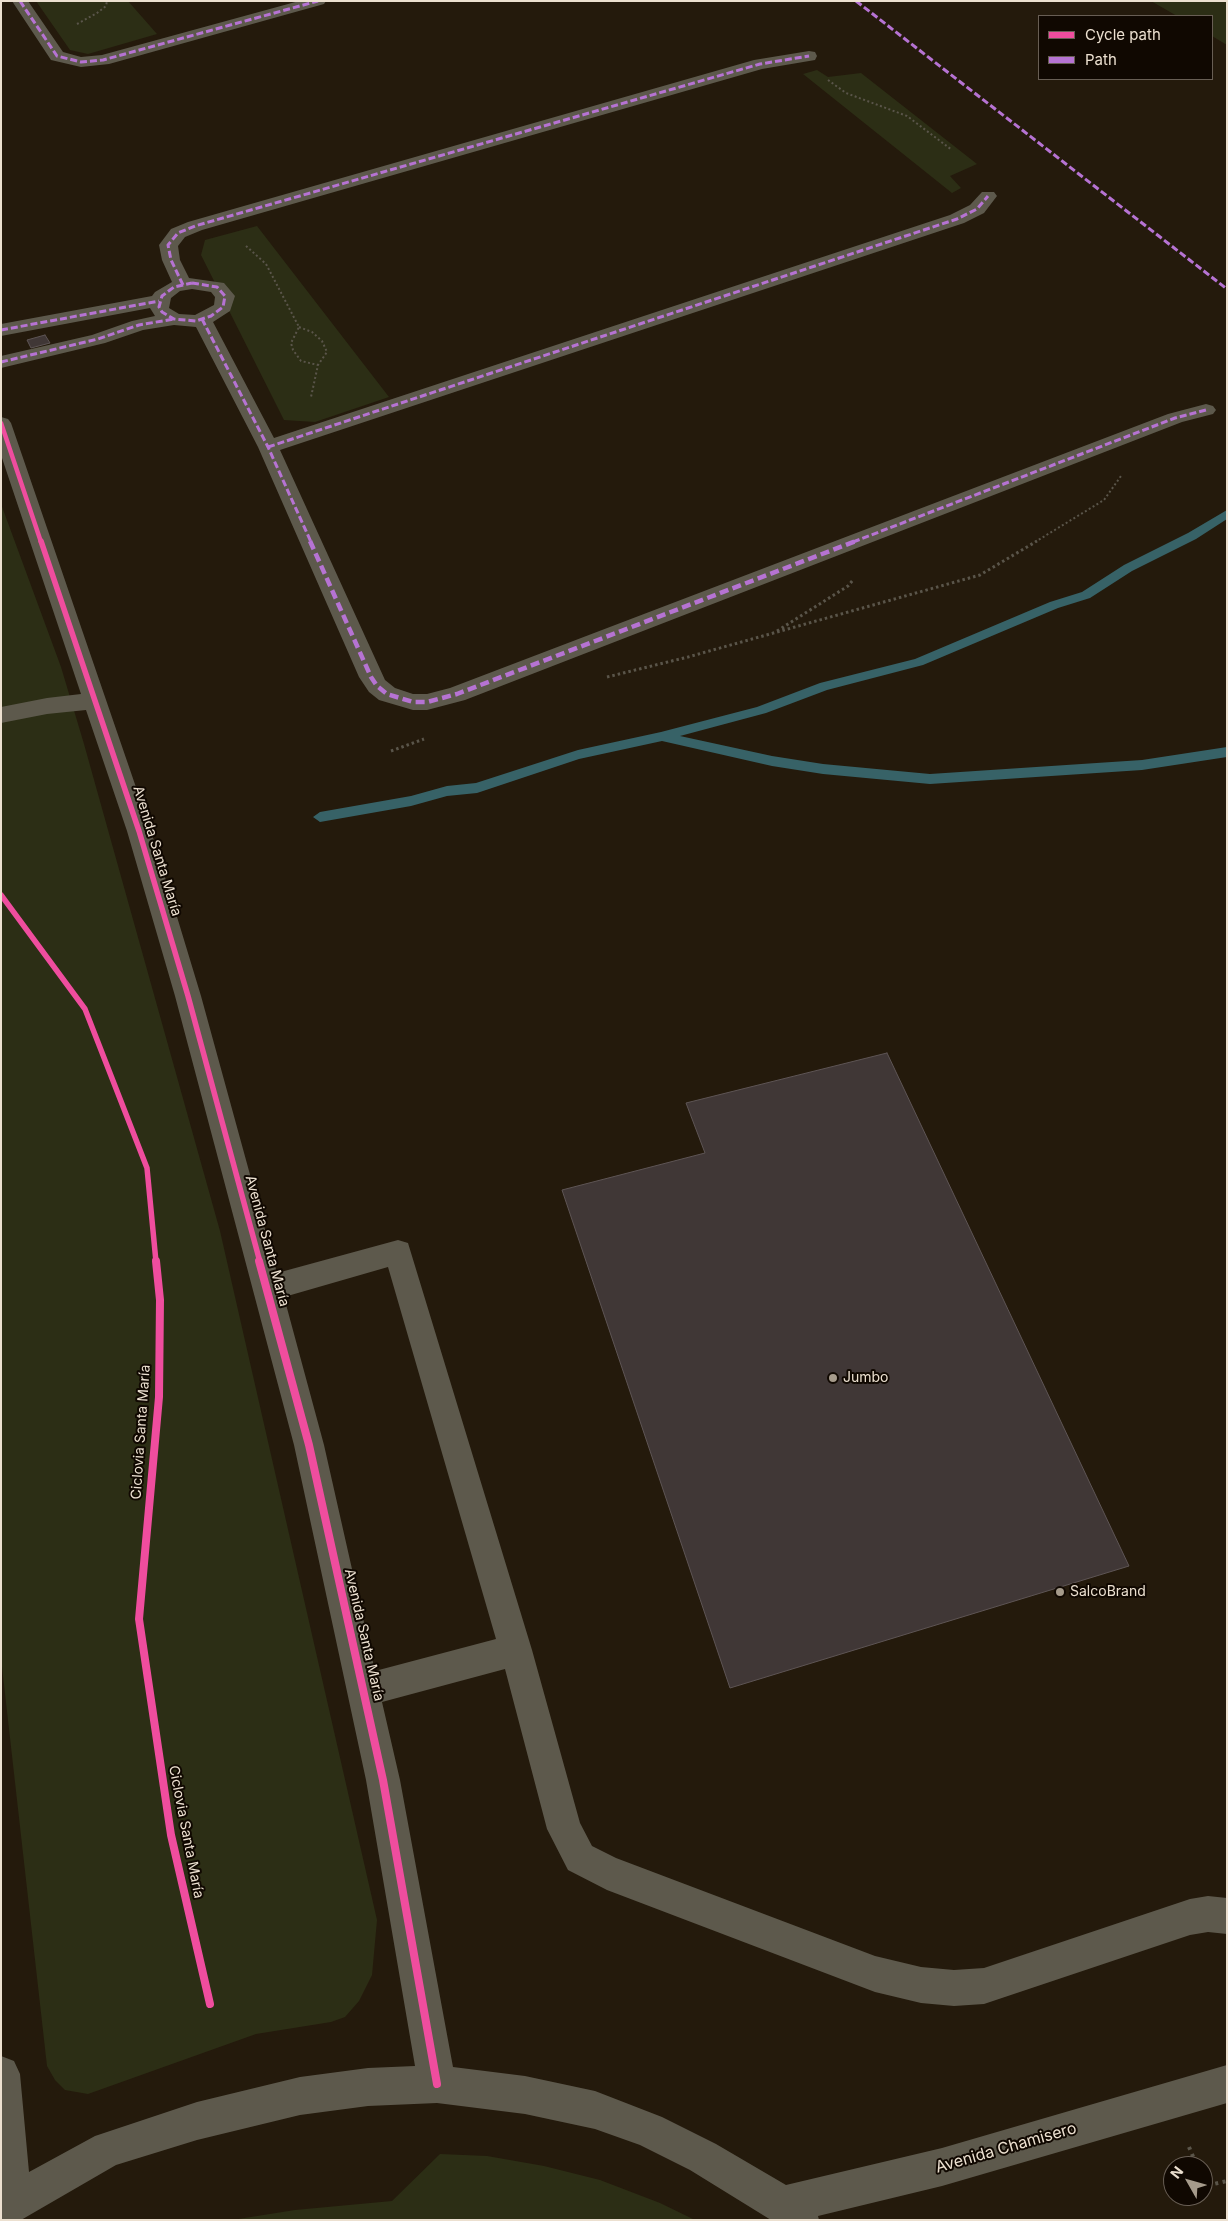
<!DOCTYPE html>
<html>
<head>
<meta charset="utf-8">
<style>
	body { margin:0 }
	#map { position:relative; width:1228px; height:2221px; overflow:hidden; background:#241a0c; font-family:Inter,sans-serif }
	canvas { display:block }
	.frame { position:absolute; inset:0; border:2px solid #ece0d0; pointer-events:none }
	.legend { position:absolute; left:1038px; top:15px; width:175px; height:65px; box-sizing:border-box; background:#100801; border:1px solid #685e54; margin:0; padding:6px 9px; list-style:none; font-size:15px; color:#ece0d0 }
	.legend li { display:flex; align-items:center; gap:10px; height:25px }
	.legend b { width:25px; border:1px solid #685e54 }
	.north { position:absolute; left:1163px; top:2156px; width:50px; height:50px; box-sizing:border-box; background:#100801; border:1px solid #685e54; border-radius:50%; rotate:308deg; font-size:14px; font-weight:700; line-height:20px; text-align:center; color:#ece0d0 }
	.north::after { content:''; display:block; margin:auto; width:18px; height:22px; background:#a69b8b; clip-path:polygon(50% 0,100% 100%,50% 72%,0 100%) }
</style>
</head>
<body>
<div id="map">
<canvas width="1228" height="2221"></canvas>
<div class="frame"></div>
<ul class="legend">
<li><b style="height:6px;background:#ef4d9e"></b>Cycle path</li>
<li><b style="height:6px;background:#b673d3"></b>Path</li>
</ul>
<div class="north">N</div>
</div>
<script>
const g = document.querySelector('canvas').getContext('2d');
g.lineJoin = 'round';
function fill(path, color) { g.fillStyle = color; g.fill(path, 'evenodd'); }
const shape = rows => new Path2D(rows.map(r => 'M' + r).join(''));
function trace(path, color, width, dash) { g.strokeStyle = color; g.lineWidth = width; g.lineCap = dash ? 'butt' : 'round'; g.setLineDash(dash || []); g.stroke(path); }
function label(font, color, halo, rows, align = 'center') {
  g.font = font + ' Inter,sans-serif'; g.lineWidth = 4; g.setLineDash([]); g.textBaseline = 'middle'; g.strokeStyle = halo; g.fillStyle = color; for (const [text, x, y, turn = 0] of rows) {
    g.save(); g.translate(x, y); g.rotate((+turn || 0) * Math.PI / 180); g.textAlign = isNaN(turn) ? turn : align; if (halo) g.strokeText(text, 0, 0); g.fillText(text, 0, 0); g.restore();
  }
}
const green = shape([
	[36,1,128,1,157,34,88,54,70,50],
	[1151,1,1227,1,1227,45,1212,36,1212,16,1177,16],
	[817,70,828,77,861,73,977,164,950,176,961,188,952,193,803,74],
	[257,226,389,397,315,422,284,420,201,255,205,240],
	[1,504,61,667,84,744,220,1231,377,1920,372,1975,359,2001,345,2017,331,2022,256,2034,88,2094,65,2090,55,2080,47,2066,1,1658],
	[440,2154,487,2156,544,2166,600,2180,660,2203,695,2220,232,2220,295,2210,392,2201]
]);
const stream = shape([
	[1227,510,1227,519,1196,539,1132,571,1090,598,1058,608,923,665,827,690,766,713,680,736,772,756,823,764,930,774,1142,760,1227,747,1227,757,1142,770,930,784,823,774,772,766,662,741,579,759,477,793,447,796,411,806,320,822,313,817,320,812,411,796,447,786,476,783,578,750,661,732,757,707,820,683,915,659,1050,602,1082,592,1124,565,1188,533,1227,510]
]);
const building = shape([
	[45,335,50,343,31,348,27,340,45,335],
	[887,1053,1129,1566,730,1688,562,1190,705,1153,686,1103,887,1053]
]);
const pathFar2 = shape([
	[77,24,97,13,106,6,107,1],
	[828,80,846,93,907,116,952,150],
	[246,246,266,264,299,327,291,343,293,350,301,361,318,365,311,397],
	[299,327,312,332,322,341,327,352,318,365],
	[1035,542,1104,500,1121,476]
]);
const pathFar1 = shape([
	[777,631,848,586,853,580],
	[607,677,688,657,980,575,1037,541],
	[391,751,424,739]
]);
const path = shape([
	[1189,2147,1197,2166],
	[1203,2182,1205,2186,1227,2181]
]);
const minor = shape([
	[12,1,28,1,63,52,81,57,102,55,299,1,326,1,324,4,109,64,81,67,51,60,12,1],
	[809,51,815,52,817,56,815,60,762,69,202,230,185,237,178,246,180,260,189,278,224,283,235,296,230,311,213,322,274,438,950,215,970,205,982,192,994,192,997,196,984,213,964,223,280,450,385,680,395,688,413,694,427,694,450,688,1168,414,1206,404,1213,406,1216,410,1213,414,1182,422,465,700,427,710,413,710,379,700,369,692,359,677,258,447,196,327,174,325,143,330,105,343,1,368,1,356,92,335,132,321,155,316,150,308,1,336,1,324,152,296,155,292,172,282,162,260,159,245,171,229,188,222,754,60,809,51],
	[192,289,211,292,215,297,214,305,195,315,179,314,169,308,171,298,180,291,192,289],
	[1,417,8,419,11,423,151,831,201,996,277,1273,398,1240,408,1243,532,1650,580,1823,592,1846,616,1858,875,1956,921,1967,954,1970,984,1968,1190,1899,1208,1896,1227,1898,1227,1934,1208,1932,1190,1935,984,2004,954,2006,921,2003,875,1992,607,1890,568,1870,547,1829,505,1669,382,1702,400,1780,453,2067,525,2076,595,2091,662,2117,716,2144,786,2185,942,2148,1227,2065,1227,2103,942,2186,818,2216,819,2220,771,2220,690,2170,640,2145,595,2129,525,2114,437,2103,368,2106,300,2115,197,2140,116,2165,21,2220,1,2220,1,2056,14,2061,20,2074,29,2172,95,2136,197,2102,300,2077,368,2068,415,2066,366,1780,294,1445,175,996,127,831,86,710,47,714,1,723,1,707,47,698,81,694,1,455,1,417],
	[388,1267,496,1639,375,1671,324,1445,284,1297,388,1267]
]);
const quietFar1 = shape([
	[20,1,57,56,81,62,103,60,318,1],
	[856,1,1227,289],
	[192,283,217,287,225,296,223,307,211,316,196,321,174,319,162,312,159,307,162,296,174,287,192,283],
	[183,285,171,260,168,245,178,233,195,226,760,64,809,56],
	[202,319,268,447,311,542],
	[1,330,159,301],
	[1,362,98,339,139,325,174,319],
	[268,447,957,219,977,209,988,196],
	[853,542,1175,418,1206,410]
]);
const quiet = shape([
	[310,541,371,677,377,686,387,694,413,702,427,702,457,694,856,541]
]);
const cyclewayFar2 = shape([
	[1,423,41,542]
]);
const cyclewayFar1 = shape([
	[41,541,139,831,188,996,260,1262],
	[1,895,85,1009,147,1168,156,1262]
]);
const cycleway = shape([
	[156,1261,160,1300,159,1397,139,1619,171,1835,210,2004],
	[259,1261,309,1445,383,1780,437,2084]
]);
const markers = [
	[833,1378,5,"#a69b8b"],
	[1060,1592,5,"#a69b8b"]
];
const streetNames = [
	["Avenida Santa María",157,851,73],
	["Avenida Santa María",267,1241,75],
	["Ciclovia Santa María",141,1432,-86],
	["Avenida Santa María",364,1635,77],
	["Ciclovia Santa María",186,1832,79]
];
const poiNames = [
	["Jumbo",843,1378],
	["SalcoBrand",1070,1592]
];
const nearStreetnames = [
	["Avenida Chamisero",1006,2148,-16]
];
fill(green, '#2c2e15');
fill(stream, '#376267');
fill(building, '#403736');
trace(building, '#5e5555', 1);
trace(pathFar2, '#5a554a', 2, [2, 2.5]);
trace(pathFar1, '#5a554a', 3, [2.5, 3]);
trace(path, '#5a554a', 4, [3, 4.5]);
fill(minor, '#5d594c');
trace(quietFar1, '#b673d3', 3, [7, 3]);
trace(quiet, '#b673d3', 4.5, [9, 4.5]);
trace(cyclewayFar2, '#ef4d9e', 4.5);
trace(cyclewayFar1, '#ef4d9e', 5.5);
trace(cycleway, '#ef4d9e', 8);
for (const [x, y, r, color] of markers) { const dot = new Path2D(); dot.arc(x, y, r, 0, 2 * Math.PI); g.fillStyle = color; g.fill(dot); trace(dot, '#100801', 2); }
label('14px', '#ece0d0', '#100801', streetNames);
label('14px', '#ece0d0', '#100801', poiNames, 'left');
label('16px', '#ece0d0', '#100801', nearStreetnames);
</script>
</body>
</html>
